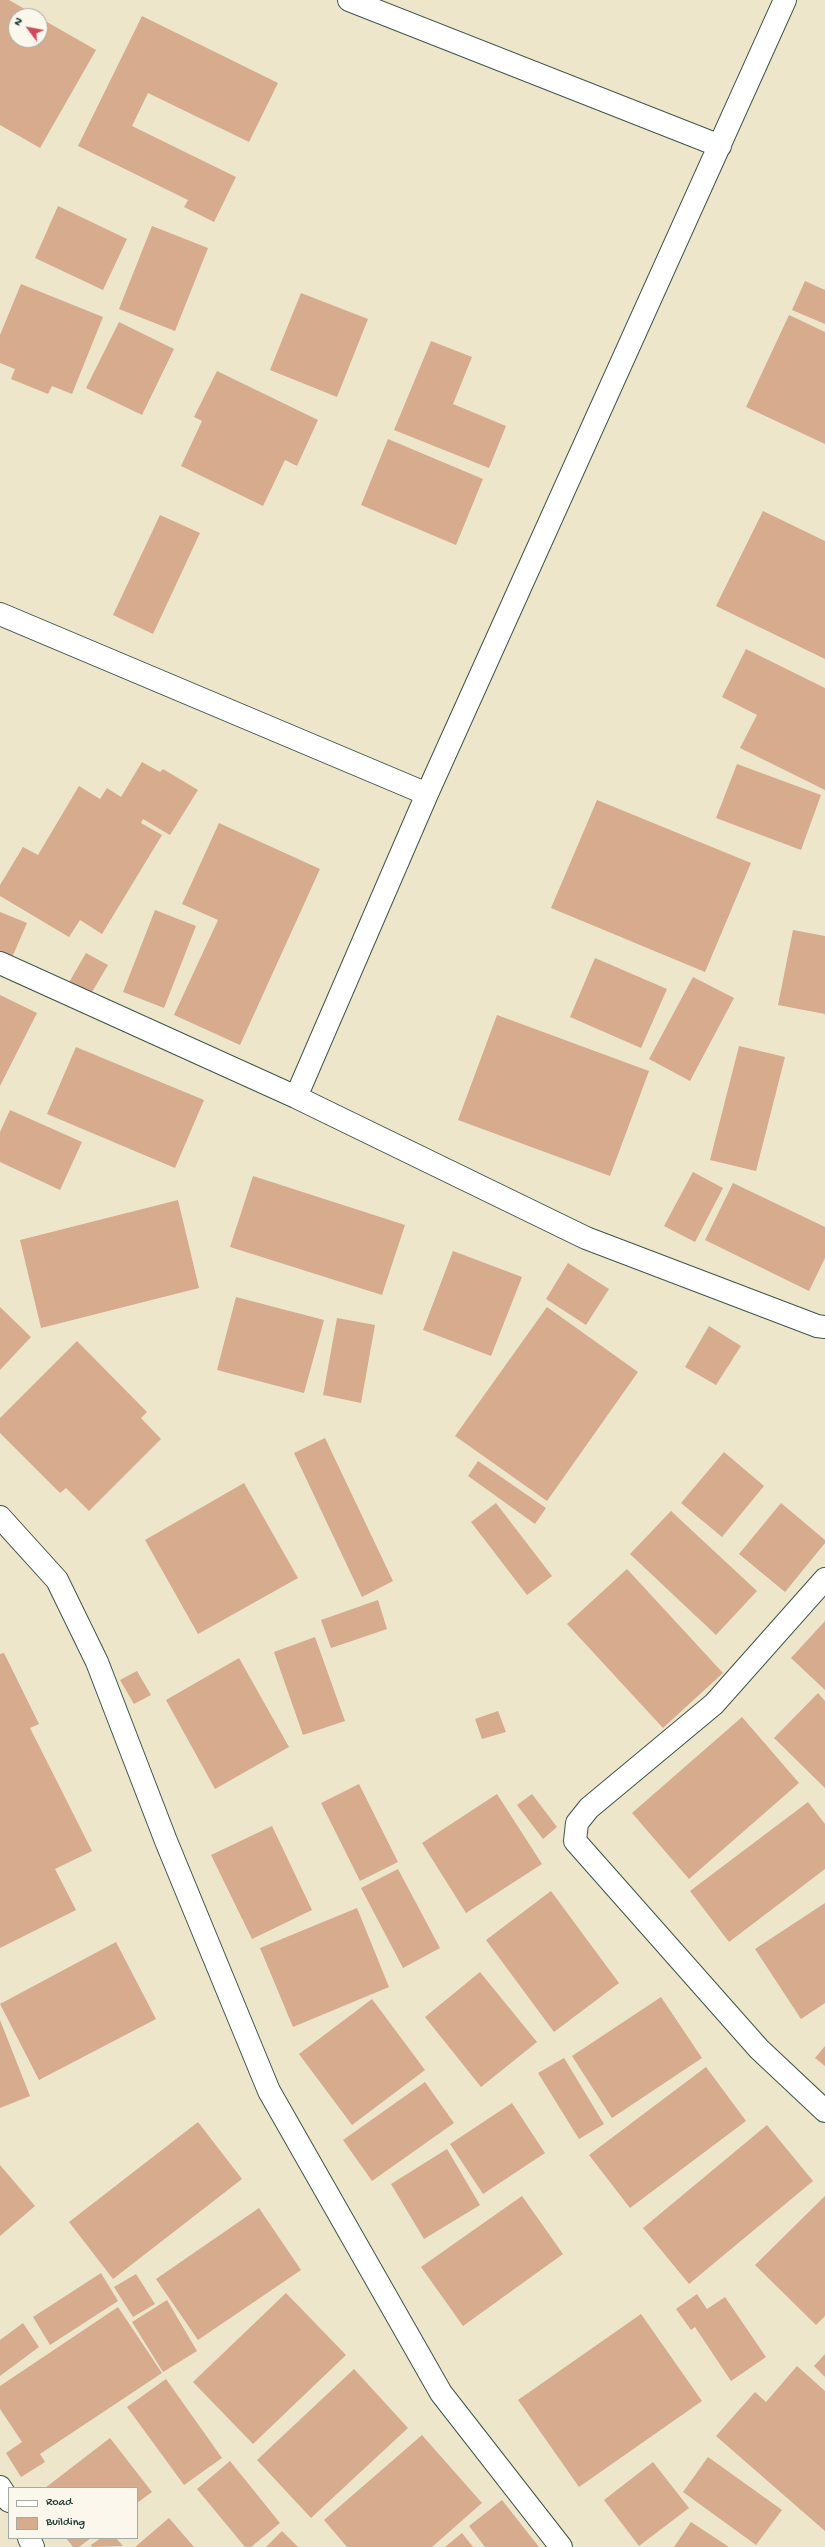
<!DOCTYPE html>
<html>
<head>
<meta charset="utf-8">
<style>
	body { margin:0 }
	#map { position:relative; width:825px; height:2547px; overflow:hidden; background:#eee6ca; font-family:"Gochi Hand",sans-serif }
	canvas { display:block }
	.legend { position:absolute; left:8px; top:2487px; width:130px; height:52px; box-sizing:border-box; background:#fbf7ec; border:1px solid #a3ada2; margin:0; padding:5px 7px; list-style:none; font-size:12px; color:#1f3d34 }
	.legend li { display:flex; align-items:center; gap:8px; height:20px }
	.legend b { width:20px; border:1px solid #a3ada2 }
	.north { position:absolute; left:8px; top:8px; width:40px; height:40px; box-sizing:border-box; background:#fbf7ec; border:1px solid #a3ada2; border-radius:50%; rotate:302deg; font-size:11px; font-weight:700; line-height:16px; text-align:center; color:#1f3d34 }
	.north::after { content:''; display:block; margin:auto; width:14px; height:18px; background:#d1495b; clip-path:polygon(50% 0,100% 100%,50% 72%,0 100%) }
</style>
</head>
<body>
<div id="map">
<canvas width="825" height="2547"></canvas>
<ul class="legend">
<li><b style="height:5px;background:#fff"></b>Road</li>
<li><b style="height:11px;background:#d6ab8e"></b>Building</li>
</ul>
<div class="north">N</div>
</div>
<script>
const g = document.querySelector('canvas').getContext('2d');
g.lineJoin = 'round';
function fill(path, color) { g.fillStyle = color; g.fill(path, 'evenodd'); }
const shape = rows => new Path2D(rows.map(r => 'M' + r).join(''));
function trace(path, color, width, dash) { g.strokeStyle = color; g.lineWidth = width; g.lineCap = dash ? 'butt' : 'round'; g.setLineDash(dash || []); g.stroke(path); }
const building = shape([
	[0,0,9,0,37,16,16,16,16,40,40,40,40,18,96,50,40,148,0,125],
	[142,16,278,83,249,142,148,93,132,126,236,177,214,222,184,207,188,200,78,146],
	[58,206,127,239,103,290,35,258],
	[152,226,208,248,175,331,119,309],
	[805,281,825,290,825,324,792,310],
	[21,284,103,317,72,394,52,386,48,394,11,379,15,369,0,363,0,335],
	[301,293,368,319,337,397,270,370],
	[789,315,825,332,825,444,746,407],
	[119,322,174,349,142,415,86,388],
	[431,341,472,357,453,404,506,426,489,468,394,430],
	[217,371,318,420,297,466,285,460,263,506,181,466,202,421,194,417],
	[388,439,483,479,456,545,361,505],
	[763,511,825,541,825,659,716,606],
	[160,515,200,533,153,634,113,615],
	[746,649,825,688,825,790,740,748,757,715,722,697],
	[142,762,160,772,163,769,198,790,170,835,143,819,141,823,162,835,102,934,80,920,69,937,0,896,0,885,23,847,38,855,79,786,100,799,107,788,121,797],
	[737,764,821,795,801,850,716,818],
	[597,800,751,863,705,972,551,908],
	[219,823,320,869,240,1045,174,1015,218,920,182,904],
	[155,910,196,926,164,1008,123,992],
	[0,912,27,923,10,962,0,957],
	[793,930,825,936,825,1014,778,1005],
	[86,953,108,965,89,997,68,984],
	[595,958,667,989,641,1048,570,1017],
	[693,977,734,998,690,1081,649,1059],
	[0,995,37,1013,0,1086],
	[497,1015,649,1071,610,1176,458,1120],
	[739,1046,785,1057,756,1171,710,1160],
	[76,1047,204,1100,175,1168,47,1114],
	[10,1110,82,1142,60,1190,0,1162,0,1132],
	[693,1172,723,1188,695,1242,664,1226],
	[253,1176,405,1225,382,1295,230,1247],
	[733,1183,825,1227,825,1258,809,1291,705,1240],
	[178,1200,199,1288,41,1328,20,1240],
	[453,1251,522,1277,491,1356,423,1330],
	[568,1263,609,1289,586,1325,546,1299],
	[236,1297,324,1320,304,1393,217,1370],
	[0,1307,31,1337,0,1370],
	[547,1307,638,1372,547,1501,455,1436],
	[337,1318,375,1325,361,1403,323,1395],
	[709,1326,741,1346,716,1385,685,1367],
	[77,1341,147,1412,141,1418,161,1439,89,1511,66,1488,60,1493,0,1433,0,1418],
	[325,1438,393,1581,362,1597,294,1453],
	[724,1452,764,1486,722,1537,681,1503],
	[478,1461,546,1508,535,1524,468,1476],
	[244,1483,298,1578,198,1634,145,1540],
	[496,1503,552,1576,527,1595,471,1522],
	[781,1503,825,1540,825,1543,785,1592,739,1554],
	[671,1511,757,1591,716,1635,630,1554],
	[627,1569,723,1673,663,1728,567,1624],
	[378,1600,387,1629,331,1648,321,1620],
	[825,1621,825,1690,791,1658],
	[315,1637,345,1721,303,1735,274,1652],
	[4,1653,39,1724,30,1728,92,1851,55,1869,76,1910,0,1948,0,1654],
	[239,1658,289,1747,215,1789,166,1700],
	[137,1671,151,1695,134,1704,120,1680],
	[818,1693,825,1701,825,1788,774,1738],
	[498,1711,506,1732,482,1739,475,1719],
	[742,1717,799,1783,689,1879,632,1813],
	[359,1784,398,1862,360,1881,321,1803],
	[497,1794,542,1864,466,1913,422,1843],
	[532,1794,557,1827,543,1839,517,1805],
	[808,1802,825,1824,825,1869,729,1942,690,1891],
	[272,1826,312,1910,252,1939,211,1855],
	[398,1869,440,1948,403,1968,361,1888],
	[551,1891,619,1983,554,2032,486,1940],
	[825,1903,825,2003,801,2019,755,1949],
	[357,1908,389,1987,293,2027,260,1948],
	[116,1942,156,2019,39,2080,0,2004],
	[480,1972,537,2042,481,2087,425,2017],
	[661,1997,702,2058,612,2118,572,2056],
	[372,1999,425,2070,352,2125,299,2054],
	[0,2020,30,2096,0,2108],
	[825,2046,825,2066,815,2058],
	[564,2058,604,2124,579,2139,538,2073],
	[706,2067,746,2121,630,2208,589,2155],
	[425,2082,454,2123,372,2181,343,2140],
	[512,2103,545,2153,483,2194,450,2144],
	[198,2122,242,2179,113,2279,69,2222],
	[767,2125,813,2181,689,2284,643,2228],
	[447,2149,480,2205,424,2239,391,2184],
	[0,2165,35,2206,0,2236],
	[522,2196,563,2254,463,2326,421,2267],
	[825,2196,825,2316,816,2325,755,2265],
	[259,2208,301,2270,198,2340,156,2279],
	[101,2273,118,2301,50,2345,33,2317],
	[136,2274,155,2304,133,2317,114,2287],
	[286,2293,346,2355,253,2444,193,2382],
	[697,2294,707,2309,725,2297,766,2357,731,2381,695,2327,691,2330,676,2309],
	[167,2300,197,2351,163,2372,132,2322],
	[118,2307,162,2373,40,2454,45,2462,21,2477,6,2453,22,2442,0,2409,0,2386],
	[641,2314,702,2401,579,2487,518,2400],
	[23,2323,39,2347,0,2376,0,2340],
	[825,2354,825,2377,814,2366],
	[797,2366,825,2391,825,2531,716,2436,755,2392,766,2402],
	[354,2369,408,2428,311,2518,257,2460],
	[166,2379,222,2458,184,2485,127,2407],
	[422,2435,482,2503,432,2547,347,2547,324,2520],
	[110,2438,152,2492,137,2503,137,2488,45,2488],
	[708,2457,782,2510,756,2545,683,2492],
	[230,2461,280,2523,251,2547,245,2547,197,2489],
	[653,2462,689,2508,639,2546,604,2500],
	[502,2500,539,2547,485,2547,469,2526],
	[169,2518,194,2547,135,2547],
	[691,2522,729,2547,674,2547],
	[282,2531,298,2547,266,2547],
	[462,2533,473,2547,445,2547],
	[66,2538,91,2538,79,2547,73,2547],
	[101,2538,116,2538,123,2546,92,2547,91,2545]
]);
const minor = shape([
	[349,0,720,146],
	[0,614,427,794],
	[0,963,296,1097,586,1238,817,1326,825,1327],
	[296,1097,427,794,785,0],
	[0,1517,57,1580,97,1662,166,1841,269,2091,441,2393,561,2547],
	[825,1579,714,1704,589,1808,577,1823,575,1841,759,2049,825,2111],
	[0,2487,9,2501],
	[29,2538,33,2547]
]);
fill(building, '#d6ab8e');
trace(minor, '#3e564a', 24);
trace(minor, '#fff', 22);
</script>
</body>
</html>
